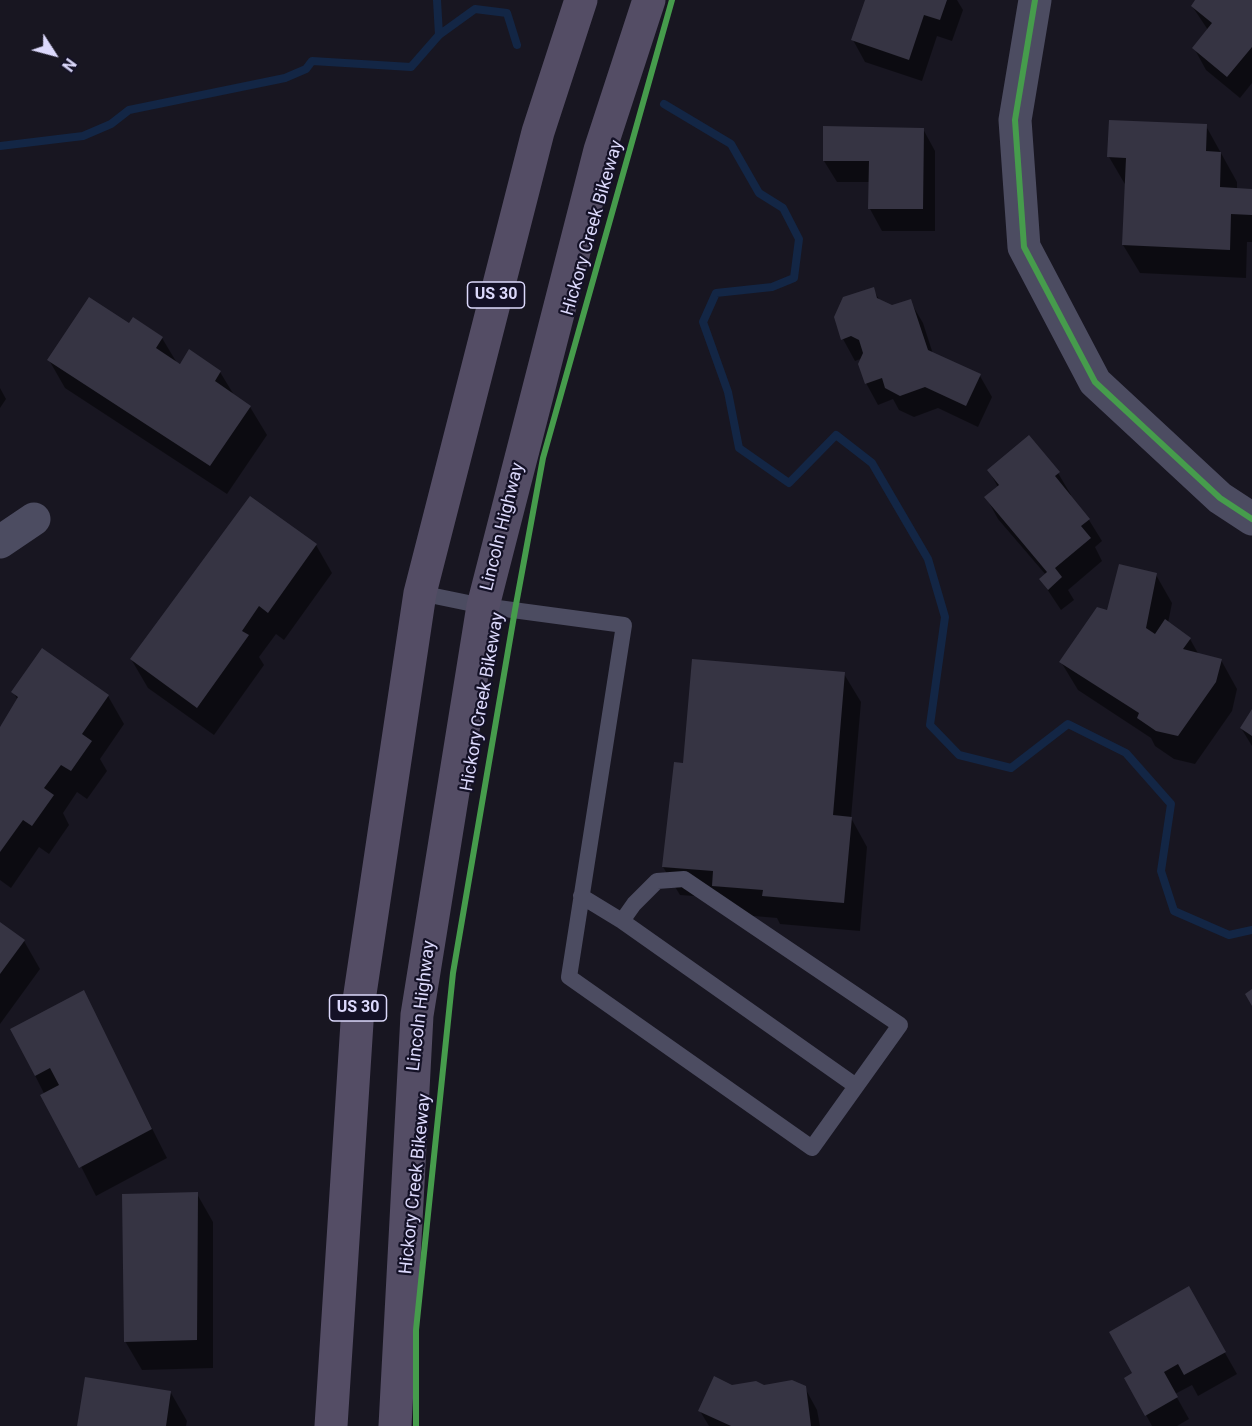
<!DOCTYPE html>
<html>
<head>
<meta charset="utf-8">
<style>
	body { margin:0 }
	#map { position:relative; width:1252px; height:1426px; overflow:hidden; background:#181621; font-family:Roboto,sans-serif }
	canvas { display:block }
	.north { position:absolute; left:24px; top:24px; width:60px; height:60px; -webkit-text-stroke:4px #141126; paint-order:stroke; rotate:126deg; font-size:16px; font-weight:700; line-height:24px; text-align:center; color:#dcd9fc }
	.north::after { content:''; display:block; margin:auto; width:21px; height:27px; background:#dcd9fc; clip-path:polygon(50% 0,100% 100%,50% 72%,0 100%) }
</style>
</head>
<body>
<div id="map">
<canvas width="1252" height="1426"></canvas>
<div class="north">N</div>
</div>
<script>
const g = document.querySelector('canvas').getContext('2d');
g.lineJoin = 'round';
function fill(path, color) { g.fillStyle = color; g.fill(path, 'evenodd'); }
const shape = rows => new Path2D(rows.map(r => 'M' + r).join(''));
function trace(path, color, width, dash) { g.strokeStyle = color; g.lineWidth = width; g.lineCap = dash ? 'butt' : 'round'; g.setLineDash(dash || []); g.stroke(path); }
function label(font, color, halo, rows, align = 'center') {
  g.font = font + ' Roboto,sans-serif'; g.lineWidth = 4.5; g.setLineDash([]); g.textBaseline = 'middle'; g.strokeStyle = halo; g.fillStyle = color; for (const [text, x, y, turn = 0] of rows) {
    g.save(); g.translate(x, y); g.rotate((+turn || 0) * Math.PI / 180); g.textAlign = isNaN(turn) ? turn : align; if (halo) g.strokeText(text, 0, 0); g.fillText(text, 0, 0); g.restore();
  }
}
const shadow = shape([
	[866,0,957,0,963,10,952,41,937,36,922,81,865,62,853,40],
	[1197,0,1252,0,1252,83,1240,98,1206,70,1194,48,1208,30,1192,6],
	[1206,126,1237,182,1237,190,1252,190,1252,242,1247,242,1246,278,1140,273,1123,245,1126,186,1109,157],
	[923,129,935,151,935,231,882,231,870,209,870,182,837,182,824,161],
	[873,289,880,301,892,307,910,301,923,323,933,354,980,376,992,397,978,427,938,408,914,417,899,410,893,399,878,405,866,383,863,358,855,361,843,339],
	[134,319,162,338,177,363,220,372,234,395,250,407,267,435,227,494,65,388,49,360,129,326],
	[0,388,6,399,0,408],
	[989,471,1058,473,1071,495,1069,496,1089,520,1102,541,1095,547,1102,561,1068,590,1074,600,1061,610,1041,580,1046,575,998,519,986,497,998,487],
	[316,545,332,573,284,640,276,634,259,657,264,665,214,735,148,688,131,659],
	[1156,575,1172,603,1168,623,1190,639,1199,655,1221,660,1237,689,1232,711,1195,764,1174,759,1155,746,1151,738,1078,690,1061,662,1108,612],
	[844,674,861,702,851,818,867,847,860,931,780,924,777,918,730,914,721,898,680,895,663,867],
	[13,692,108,696,124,724,100,759,107,771,87,799,77,792,63,813,69,825,49,854,39,847,11,888,0,880,0,729,18,700],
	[1252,712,1252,746,1241,728],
	[0,924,24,941,40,969,0,1024],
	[83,992,167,1158,96,1196,12,1030],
	[197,1194,213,1222,213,1368,142,1370,125,1341],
	[1188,1288,1237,1374,1198,1396,1192,1385,1175,1394,1189,1419,1177,1426,1152,1426,1126,1378,1134,1374],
	[732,1386,805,1388,817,1410,820,1426,709,1426,700,1411],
	[171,1393,187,1421,186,1426,79,1426]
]);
const stream = shape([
	[437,0,439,35],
	[664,104,731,144,759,193,783,208,799,239,794,278,772,287,716,293,703,322,728,392,739,448,789,483,836,435,872,463,928,559,945,617,930,725,959,755,1011,768,1068,724,1126,753,1171,804,1161,871,1174,911,1229,935,1252,930],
	[0,146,83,136,111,124,129,110,285,78,306,69,312,61,411,67,439,35,475,9,507,13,517,45]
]);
const building = shape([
	[865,0,947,0,940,20,924,15,909,60,851,40],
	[1195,0,1252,0,1252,47,1227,77,1192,48,1212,23,1191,6],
	[1109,120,1207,124,1206,151,1221,152,1220,187,1252,189,1252,215,1231,214,1230,250,1122,245,1126,158,1107,157],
	[823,126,924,128,923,209,868,209,869,161,823,161],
	[874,287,877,298,892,305,911,299,928,350,981,374,966,406,925,387,900,396,885,388,882,378,865,384,858,364,863,353,859,340,851,336,841,340,834,317,843,297],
	[89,297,129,323,133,317,163,337,156,348,180,364,189,349,221,371,215,381,251,406,210,466,47,360],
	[1029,435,1060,472,1055,476,1090,519,1081,526,1091,538,1055,568,1062,577,1048,590,1039,579,1047,572,984,497,999,485,987,470],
	[250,496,317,544,268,613,259,606,242,631,249,635,197,708,130,659],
	[1119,564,1157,573,1146,628,1155,634,1165,619,1191,638,1183,649,1222,659,1216,682,1178,736,1156,731,1137,718,1139,713,1059,662,1097,607,1107,610],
	[42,648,109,695,82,734,92,741,71,771,61,765,44,788,54,795,32,826,23,820,0,852,0,727,18,697,11,692],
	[692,659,845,672,833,815,852,817,844,903,762,896,763,890,712,886,713,871,662,867,674,762,683,763],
	[1252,709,1252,736,1240,728],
	[0,922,25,940,0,974],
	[1252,989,1252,1006,1245,994],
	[84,990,152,1129,79,1168,40,1095,59,1085,50,1068,35,1076,10,1029],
	[198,1192,197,1340,124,1342,122,1194],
	[1189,1286,1226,1352,1184,1375,1178,1364,1164,1372,1178,1397,1145,1416,1124,1378,1132,1373,1109,1332],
	[714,1376,732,1385,756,1381,764,1385,792,1380,806,1386,811,1426,731,1426,698,1411],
	[85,1377,171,1391,166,1426,77,1426]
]);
const lane = shape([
	[420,593,483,606,624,625,569,977,812,1148,900,1025,684,879,657,881,634,904,622,921],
	[581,896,622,921,856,1086]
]);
const street = shape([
	[1035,0,1015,120,1024,247,1095,382,1220,498,1252,519],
	[0,542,34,519]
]);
const primary = shape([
	[331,1426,358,1007,420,593,538,132,581,0],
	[395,1426,417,1015,483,606,600,150,649,0]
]);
const cycleway = shape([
	[1035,0,1015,120,1024,247,1095,382,1220,498,1252,519],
	[416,1426,416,1330,453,973,515,610,543,458,672,0]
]);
const shields = [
	[496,295,57],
	[358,1008,57]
];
const shieldNames = [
	["US 30",496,295],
	["US 30",358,1008]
];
const streetNames = [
	["Hickory Creek Bikeway",593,228,-74],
	["Lincoln Highway",503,527,-76],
	["Hickory Creek Bikeway",483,702,-80],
	["Lincoln Highway",422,1006,-83],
	["Hickory Creek Bikeway",416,1184,-84]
];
fill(shadow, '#0007');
trace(stream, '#132645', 8);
fill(building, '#363443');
trace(lane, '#4c4c61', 16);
trace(street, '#4c4c61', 33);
trace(primary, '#544d65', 33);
trace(cycleway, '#469c4c', 6);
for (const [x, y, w] of shields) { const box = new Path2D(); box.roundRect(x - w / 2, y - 13, w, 26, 4.5); g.fillStyle = '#141126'; g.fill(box); trace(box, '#dcd9fc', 1.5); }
label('bold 16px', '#dcd9fc', null, shieldNames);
label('18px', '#dcd9fc', '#141126', streetNames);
</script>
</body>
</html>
